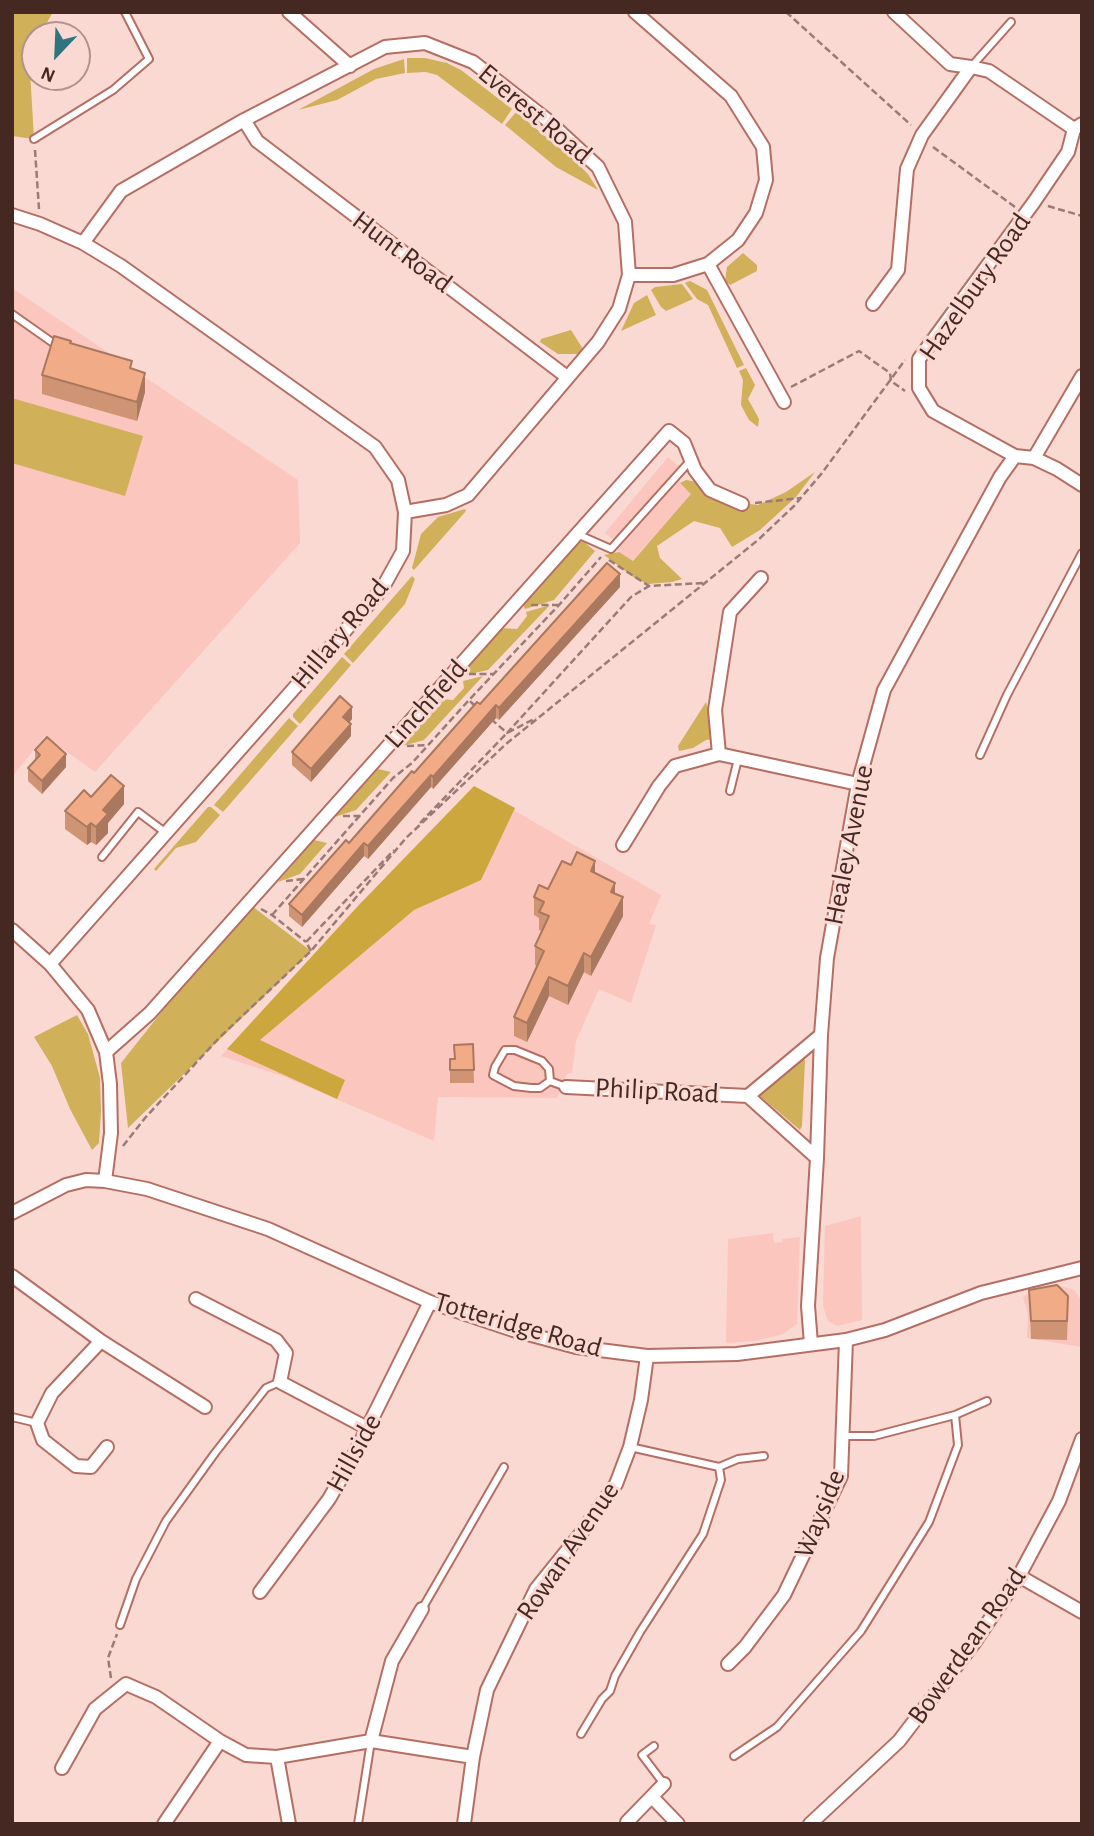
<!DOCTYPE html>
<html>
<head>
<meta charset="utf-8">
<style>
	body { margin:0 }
	#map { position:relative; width:1094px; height:1836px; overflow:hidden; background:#fad9d3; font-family:"Alegreya Sans",sans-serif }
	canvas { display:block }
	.frame { position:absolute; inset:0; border:14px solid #462823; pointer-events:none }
	.north { position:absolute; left:21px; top:21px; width:70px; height:70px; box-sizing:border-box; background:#fad9d3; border:2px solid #b2928d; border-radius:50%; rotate:203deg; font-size:19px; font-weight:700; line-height:28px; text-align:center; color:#462823 }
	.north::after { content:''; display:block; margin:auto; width:24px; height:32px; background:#2e7580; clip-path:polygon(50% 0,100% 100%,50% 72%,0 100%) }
</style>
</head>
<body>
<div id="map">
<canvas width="1094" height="1836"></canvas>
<div class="frame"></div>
<div class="north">N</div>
</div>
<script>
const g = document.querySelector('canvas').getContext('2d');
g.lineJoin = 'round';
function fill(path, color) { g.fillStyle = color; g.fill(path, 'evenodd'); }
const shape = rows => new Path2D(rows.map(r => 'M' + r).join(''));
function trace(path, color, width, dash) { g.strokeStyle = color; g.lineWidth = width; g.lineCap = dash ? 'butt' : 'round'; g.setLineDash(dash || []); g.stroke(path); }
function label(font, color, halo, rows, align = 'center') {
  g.font = font + ' "Alegreya Sans",sans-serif'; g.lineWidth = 6; g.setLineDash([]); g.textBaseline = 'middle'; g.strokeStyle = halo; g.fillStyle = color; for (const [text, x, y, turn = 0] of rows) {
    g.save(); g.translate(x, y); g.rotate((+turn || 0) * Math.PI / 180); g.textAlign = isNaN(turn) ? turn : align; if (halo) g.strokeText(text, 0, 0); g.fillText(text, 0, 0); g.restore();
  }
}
const built = shape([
	[12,288,298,480,300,543,95,772,45,736,12,777],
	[668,457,680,467,680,483,692,494,632,561,619,552,614,540,605,533],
	[475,788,661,895,649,924,656,925,631,1003,599,989,576,1041,572,1073,567,1074,557,1098,438,1097,434,1141,285,1077,221,1056],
	[861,1216,862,1320,837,1326,828,1321,823,1306,825,1226],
	[773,1233,774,1243,782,1242,782,1239,800,1237,797,1324,783,1334,755,1341,726,1343,728,1239],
	[1059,1285,1074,1290,1082,1301,1082,1347,1027,1338,1028,1314,1023,1298,1025,1295]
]);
const green = shape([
	[12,12,53,12,40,35,35,35,35,43,29,53,34,139,12,136],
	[407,58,425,58,447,63,461,70,512,109,502,124,437,75,426,72,407,73],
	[404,59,405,73,376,79,337,100,298,110,374,69],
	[516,112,574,160,588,174,598,190,556,167,505,125],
	[743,253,757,265,757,271,730,285,725,281,727,267],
	[690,281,707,290,744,365,737,368,708,305,697,299,685,283],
	[682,284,693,299,666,311,661,307,651,290,655,287],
	[647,295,656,315,621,331,634,303],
	[571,330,583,349,580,354,558,354,540,342,541,339],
	[746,368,755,385,748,399,759,419,758,427,749,420,741,405,743,380,739,371],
	[12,398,143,436,125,496,12,463],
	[815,472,796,497,760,530,732,547,720,528,694,521,657,546,660,558,682,579,672,582,648,584,636,579,604,555,619,552,633,561,691,494,680,483,686,480,697,482,717,500,758,505,786,492],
	[465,509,466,511,414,570,412,568,421,534,438,517],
	[583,541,595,551,554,600,525,609,523,603,576,544],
	[412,576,415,579,405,604,353,663,344,654],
	[550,605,488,670,460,676,501,628,517,629,527,616,526,612],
	[342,657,351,665,300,724,293,717,293,714],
	[483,676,424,740,399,747,440,699,453,700,464,688,463,681],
	[706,702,715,739,706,740,693,748,679,751,678,746],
	[289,718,298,726,223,812,214,805],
	[378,769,391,772,356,810,335,817],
	[208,807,211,807,220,815,196,842,176,848,156,871,154,869],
	[314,840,327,843,300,874,278,882],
	[248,903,311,951,128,1128,121,1063],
	[77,1015,88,1034,100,1078,101,1111,99,1143,92,1150,70,1109,52,1066,34,1037],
	[800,1060,805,1060,802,1126,800,1130,760,1096,763,1089,782,1078]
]);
const forest = shape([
	[474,786,515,808,481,880,414,910,260,1040,345,1080,337,1099,227,1049,357,907]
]);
const path = shape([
	[786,12,911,125],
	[933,147,1015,207],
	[35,150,39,209],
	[1048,206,1082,216],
	[791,387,859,351,890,373,891,381,905,391],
	[755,503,801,498],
	[609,560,649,586,703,583],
	[531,605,559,605],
	[469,674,494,674],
	[475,706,469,700,559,605,601,557],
	[491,719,507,733,631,597,649,586],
	[407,746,428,745],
	[343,816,361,816],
	[420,823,507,733,536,718],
	[286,881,304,879],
	[261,909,272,915,306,942],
	[272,915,393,778,412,763,469,700],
	[311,951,306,942,394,850],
	[123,1146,145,1118,220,1037,311,951,406,838,506,744,758,540,794,506,822,473,905,360],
	[111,1678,108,1658,117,1634]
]);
const lane = shape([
	[971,67,1011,22],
	[34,139,113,90,149,59,125,12],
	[12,314,56,345],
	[577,534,611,549,690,461],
	[980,755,1007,695,1082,553],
	[730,791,738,759],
	[102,857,138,812,166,833],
	[550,1081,540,1088,531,1088,514,1086,493,1075,495,1067,505,1050,515,1050,542,1061,549,1069,550,1081,566,1087],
	[955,1415,987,1401],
	[12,1417,37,1423],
	[719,1467,738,1459,764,1456],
	[422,1609,504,1467],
	[120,1625,136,1579,166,1521,215,1453,266,1388,280,1382],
	[581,1734,602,1699,610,1691,615,1676,640,1632,703,1534,721,1480,719,1467,630,1447],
	[654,1746,642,1755,664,1784],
	[734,1756,777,1727,861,1631,929,1522,958,1445,955,1415,874,1436,844,1436],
	[358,1824,371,1741]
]);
const street = shape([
	[289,12,350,66],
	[971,67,989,71,1074,129],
	[244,120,257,141,567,377],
	[12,215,40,224,83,243,121,266,375,447,398,480,405,512,403,551,382,589,50,964],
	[83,243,121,191,244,120,385,47,425,43,473,62,546,119,598,167,625,222,629,275,619,309,598,342,468,495,446,505,405,512],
	[708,264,784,402],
	[629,275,673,275,708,264,738,240,756,213,766,180,763,147,731,96,635,12],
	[873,304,898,270,907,169,922,135,971,67,950,64,894,12],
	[1015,456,933,411,919,388,919,359,1034,202,1068,152,1074,129,1082,124],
	[1034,458,1082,376],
	[719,754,715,710,730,612,761,578],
	[623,845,659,786,675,766,719,754,858,784],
	[12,930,50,964,88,1010,106,1052,110,1084,111,1133,105,1181],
	[106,1052,150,1013,669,431,684,443,695,470,710,490,742,504],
	[566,1087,748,1096,821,1035],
	[748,1096,817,1158],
	[12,1213,66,1185,86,1180,105,1181,147,1189,268,1229,430,1302,513,1330,576,1347,647,1356,737,1354,846,1340,885,1330,981,1293,1082,1268],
	[12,1276,101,1341,205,1407],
	[196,1299,276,1340,286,1353,280,1382,369,1429],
	[101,1341,52,1393,37,1423,43,1440,76,1466,91,1467,107,1447],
	[811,1344,808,1306,817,1158,821,1035,827,958,858,784,884,690,1000,477,1015,456,1034,458,1057,469,1082,485],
	[1019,1576,1082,1612],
	[260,1592,329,1499,351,1461,430,1302],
	[728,1664,745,1647,784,1595,841,1476,846,1340],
	[371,1741,392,1661,422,1609],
	[277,1757,289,1824],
	[62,1768,95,1709,126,1684,156,1697,220,1741,246,1755,277,1757,371,1741,473,1757],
	[652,1797,678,1824],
	[627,1822,664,1784],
	[164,1824,220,1741],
	[464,1824,473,1757,487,1690,536,1589,582,1532,616,1484,630,1447,641,1400,647,1356],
	[810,1824,899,1741,974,1643,1019,1576,1059,1501,1082,1439]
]);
const wall = shape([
	[71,344,132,369,145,392,137,421,42,394,42,375],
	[620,587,499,720,496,718,433,789,431,787,368,859,364,856,302,927,289,916,289,904,349,843,480,704],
	[352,719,349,723,351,736,311,782,292,765,292,752],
	[35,750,66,767,42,794,28,781,28,768,35,760],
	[91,797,124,804,108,823,108,833,96,845,91,842,87,845,65,829,65,811],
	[571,865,595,874,615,894,623,916,591,976,584,972,568,1005,549,996,527,1042,514,1036,514,1017,537,966,535,965,535,946,542,931,539,930,539,918,534,915,534,897,548,889],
	[473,1044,474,1083,450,1083,450,1059,454,1059],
	[1029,1290,1068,1314,1067,1340,1031,1339]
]);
const shadedWall = shape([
	[145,373,145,392,137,421,137,402],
	[620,574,620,587,499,720,499,708],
	[496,705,496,718,433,789,433,777],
	[352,707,352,719,343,730,343,717],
	[351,724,351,736,311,782,311,769],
	[66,754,66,767,42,794,42,781],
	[431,775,431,787,368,859,368,846],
	[124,786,124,804,108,823,108,833,96,845,96,827,103,810],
	[91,823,91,842,87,845,87,827],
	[364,843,364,856,302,927,302,915],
	[595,861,595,880,591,871],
	[615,883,615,902,611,892],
	[623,897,623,916,591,976,591,957],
	[584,953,584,972,568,1005,568,986],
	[549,977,549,996,527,1042,527,1023]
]);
const building = shape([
	[54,336,71,341,70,343,132,361,130,368,145,373,137,402,42,375,54,336],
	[607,563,620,574,499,708,496,705,433,777,431,775,368,846,364,843,302,915,289,904,346,840,349,843,412,771,414,773,477,702,480,704,607,563],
	[340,696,352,707,343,717,351,724,311,769,292,752,340,696],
	[47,737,66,754,42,781,28,768,40,755,35,750,47,737],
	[111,775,124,786,103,810,108,814,96,827,91,823,87,827,65,811,84,790,91,797,111,775],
	[577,852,595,861,591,871,615,883,611,892,623,897,591,957,584,953,568,986,549,977,527,1023,514,1017,544,951,535,946,549,916,539,912,544,902,534,897,539,885,548,889,562,861,571,865,577,852],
	[473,1044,474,1070,450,1070,450,1059,455,1059,454,1045,473,1044],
	[1057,1285,1068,1296,1067,1321,1031,1321,1029,1290,1057,1285]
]);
const streetNames = [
	["Everest Road",535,114,40],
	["Hunt Road",402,252,37],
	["Hazelbury Road",975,287,-55],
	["Hillary Road",340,634,-50],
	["Linchfield",426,704,-48],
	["Healey Avenue",849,845,-79],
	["Philip Road",657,1091,3],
	["Totteridge Road",518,1325,16],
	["Hillside",354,1453,-61],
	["Wayside",820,1514,-68],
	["Rowan Avenue",568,1551,-56],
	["Bowerdean Road",967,1646,-55]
];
fill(built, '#fbc6bd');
fill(green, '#d0b059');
fill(forest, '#cca73d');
trace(lane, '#b56e63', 10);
trace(street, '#b56e63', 16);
trace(path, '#9b7b76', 2.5, [7, 3.5]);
trace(lane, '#fff', 6);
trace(street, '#fff', 12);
fill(wall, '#cf9474');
fill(shadedWall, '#a9785e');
fill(building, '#f1ac87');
trace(building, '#a9785e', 2);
label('28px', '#462823', '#fad9d3', streetNames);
</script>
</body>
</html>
